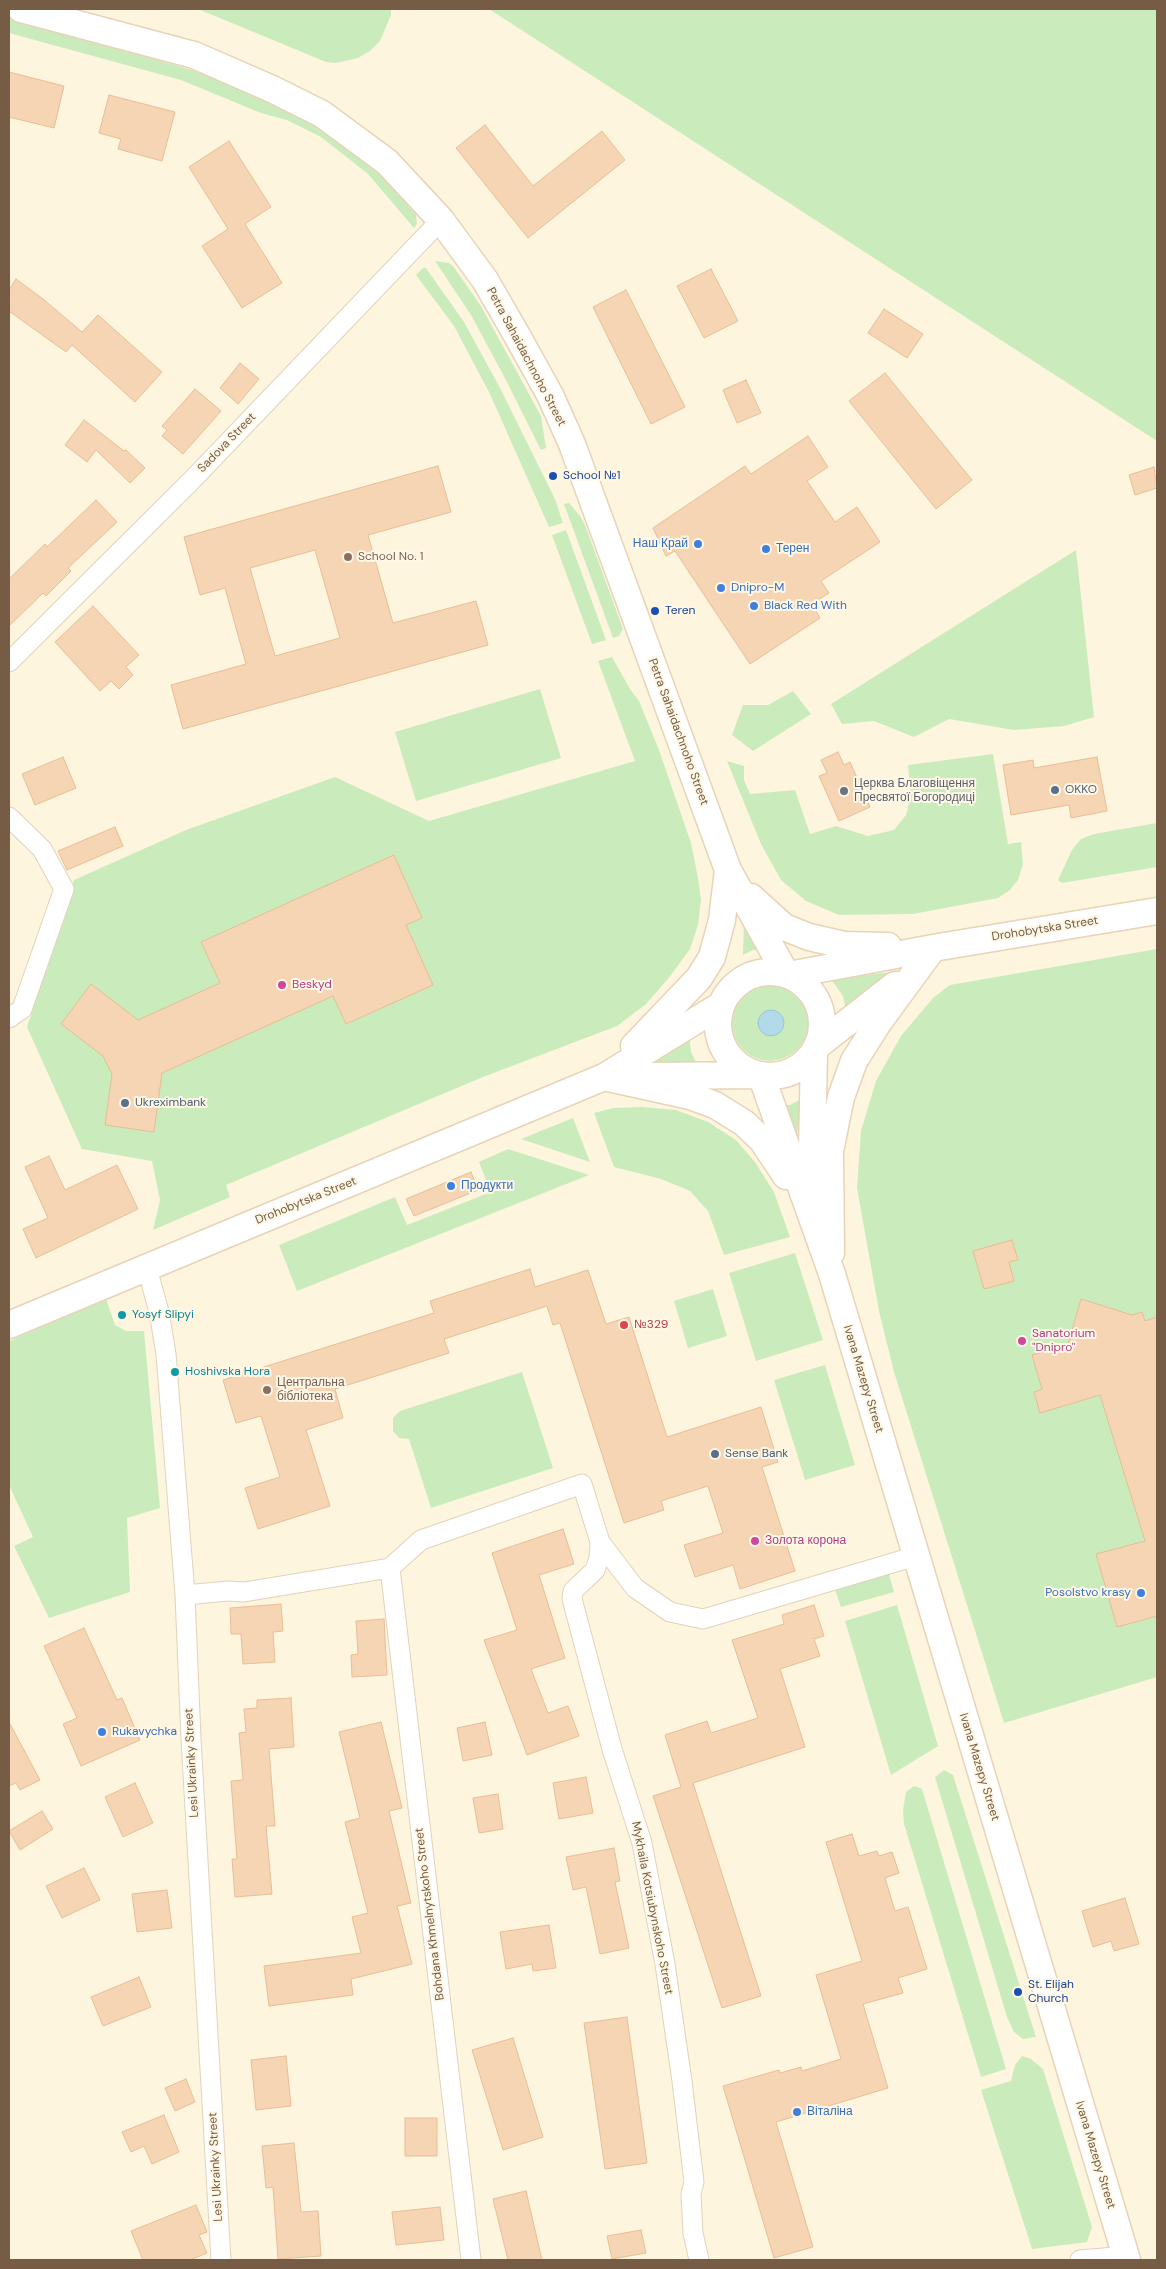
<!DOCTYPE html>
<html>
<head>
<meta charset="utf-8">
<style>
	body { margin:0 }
	#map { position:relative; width:1166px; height:2269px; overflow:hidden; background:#fef5de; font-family:"DM Sans",sans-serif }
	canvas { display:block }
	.frame { position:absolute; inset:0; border:10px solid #765c45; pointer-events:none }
</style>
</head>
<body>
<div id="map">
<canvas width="1166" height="2269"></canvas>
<div class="frame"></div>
</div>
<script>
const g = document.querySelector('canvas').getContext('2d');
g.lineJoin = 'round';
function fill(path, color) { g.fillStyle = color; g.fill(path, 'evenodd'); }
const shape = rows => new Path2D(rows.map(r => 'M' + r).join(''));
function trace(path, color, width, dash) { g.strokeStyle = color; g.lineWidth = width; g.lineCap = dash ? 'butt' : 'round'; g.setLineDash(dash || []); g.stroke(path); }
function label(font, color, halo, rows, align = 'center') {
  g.font = font + ' "DM Sans",sans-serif'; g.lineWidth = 4; g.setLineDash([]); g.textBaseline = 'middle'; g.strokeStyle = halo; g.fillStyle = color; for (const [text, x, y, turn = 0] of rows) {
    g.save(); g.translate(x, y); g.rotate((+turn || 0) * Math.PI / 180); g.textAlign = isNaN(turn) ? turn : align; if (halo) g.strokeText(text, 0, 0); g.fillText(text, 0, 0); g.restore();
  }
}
const green = shape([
	[198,9,391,9,391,15,380,41,370,51,358,58,336,63,326,62],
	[489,9,1157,9,1157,441],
	[9,18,192,70,293,110,374,167,416,215,417,224,414,228,368,174,321,137,287,120,261,113,181,80,9,33],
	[435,261,449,263,453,266,481,306,541,416,546,448,541,450,507,382,471,315],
	[423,268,426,268,464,322,499,386,555,499,563,523,549,527,490,394,454,326,416,275],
	[569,503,580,516,585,525,623,629,619,636,613,638,564,504],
	[566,530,606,640,592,644,552,535],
	[1076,550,1094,717,1064,726,1014,730,949,719,914,737,874,721,842,724,831,704],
	[612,657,630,689,639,701,659,750,691,843,698,878,701,900,698,925,690,949,668,979,646,1004,617,1026,483,1077,226,1185,230,1197,153,1230,160,1200,152,1161,82,1149,27,1027,74,880,186,830,335,777,429,821,635,761,598,661],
	[540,689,561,758,416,801,395,732],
	[793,691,811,714,753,751,732,735,743,705,768,705],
	[993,754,1008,844,1021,842,1023,864,1018,880,1010,890,998,898,913,914,839,915,806,901,781,880,761,844,727,761,744,766,744,780,750,794,795,790,810,834,836,826,868,836,894,830,906,815,911,796,908,765],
	[1157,823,1157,867,1062,883,1058,880,1072,850,1081,839,1094,834],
	[744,919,765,951,753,950,743,955],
	[1157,949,1157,1677,1004,1723,894,1372,879,1311,857,1188,861,1131,876,1081,901,1036,933,998,950,985],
	[901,971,847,1015,843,996,831,979],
	'732 1023a38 38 0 1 1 76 0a38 38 0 1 1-76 0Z',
	[689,1033,691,1052,699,1068,643,1065],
	[801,1099,797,1135,777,1104,790,1105],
	[643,1107,676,1110,708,1122,736,1140,755,1162,774,1192,790,1237,724,1255,708,1211,690,1191,661,1179,614,1167,594,1113,613,1108],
	[573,1118,590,1162,521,1139],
	[508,1149,589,1175,297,1291,279,1245,395,1197,407,1225,491,1192,479,1162],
	[795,1253,823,1340,756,1361,729,1273],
	[713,1289,727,1336,688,1348,674,1301],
	[106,1299,115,1325,126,1331,144,1331,160,1508,127,1518,130,1592,49,1618,14,1546,33,1537,9,1485,9,1341],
	[825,1365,855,1465,805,1480,774,1380],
	[522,1372,553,1468,431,1508,409,1439,399,1438,393,1431,393,1418,400,1411],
	[888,1571,894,1592,841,1607,834,1587],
	[897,1605,938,1746,891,1775,845,1621],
	[944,1770,953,1775,1036,2037,1023,2039,1014,2032,1007,2017,935,1777],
	[914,1786,922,1789,1006,2069,981,2077,904,1824,903,1810,906,1792],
	[1022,2056,1031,2059,1043,2069,1092,2227,1087,2242,1032,2249,981,2090,1011,2081,1015,2065]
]);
const water = shape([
	'758 1023a13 13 0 1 1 26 0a13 13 0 1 1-26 0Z'
]);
const building = shape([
	[9,72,64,86,54,128,9,117,9,72],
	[109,95,175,112,162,161,118,149,121,139,99,133,109,95],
	[485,125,533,186,602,131,625,160,528,238,456,148,485,125],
	[229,141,271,207,245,224,282,283,242,308,202,246,228,229,189,167,229,141],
	[711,269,738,321,704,338,677,286,711,269],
	[16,279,43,299,82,332,98,315,162,372,135,402,72,345,66,352,9,311,9,290,16,279],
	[626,290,685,407,651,424,593,307,626,290],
	[884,309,923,334,907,358,868,333,884,309],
	[240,363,259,379,238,404,220,388,240,363],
	[885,373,972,480,936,509,849,401,885,373],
	[746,380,761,413,737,423,723,390,746,380],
	[195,389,221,411,183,454,162,436,167,430,162,426,195,389],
	[84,420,124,451,126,450,145,468,130,483,96,450,87,462,65,445,84,420],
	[808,436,828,467,807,481,835,522,857,507,880,542,821,581,829,593,812,604,820,618,750,664,675,551,666,556,653,528,745,466,751,474,808,436],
	[438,466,451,512,368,535,393,623,476,601,488,645,183,729,171,685,246,664,225,588,200,595,184,537,438,466],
	[315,550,340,638,275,656,250,568,315,550],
	[1154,467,1157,488,1135,495,1129,475,1154,467],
	[96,500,117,522,68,568,71,571,46,596,43,593,9,626,9,579,45,544,47,547,96,500],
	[93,606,139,655,126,667,133,675,119,689,111,681,100,691,55,642,93,606],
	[838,752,844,765,850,762,870,807,839,821,819,776,827,773,821,760,838,752],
	[63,757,76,788,35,805,22,774,63,757],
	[1097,757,1107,811,1071,818,1069,805,1011,815,1003,765,1033,760,1034,768,1097,757],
	[115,827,123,846,67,870,58,851,115,827],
	[394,855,422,918,406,925,433,985,346,1024,333,996,162,1073,154,1132,105,1125,112,1074,103,1056,61,1024,91,984,138,1020,220,983,201,942,394,855],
	[49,1156,65,1190,117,1165,138,1209,36,1258,23,1229,48,1218,25,1167,49,1156],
	[471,1172,478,1190,414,1216,406,1199,471,1172],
	[1012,1240,1018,1260,1009,1262,1014,1281,984,1289,973,1251,1012,1240],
	[530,1269,535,1287,588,1270,606,1324,629,1317,667,1437,761,1407,778,1462,762,1467,795,1571,740,1589,733,1565,695,1577,684,1545,723,1533,708,1486,661,1501,664,1510,624,1523,560,1323,553,1325,547,1306,444,1339,449,1353,335,1389,343,1418,306,1430,330,1506,258,1529,245,1488,280,1477,261,1416,236,1423,223,1380,434,1313,430,1301,530,1269],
	[1081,1299,1132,1315,1142,1312,1145,1321,1157,1317,1157,1616,1117,1627,1096,1554,1145,1541,1100,1395,1040,1413,1034,1392,1042,1389,1032,1355,1068,1344,1081,1299],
	[563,1529,574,1564,539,1575,565,1658,531,1669,548,1713,568,1706,579,1736,527,1755,484,1640,517,1630,492,1553,563,1529],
	[281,1604,283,1631,273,1632,275,1662,243,1664,241,1634,231,1634,230,1608,281,1604],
	[814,1605,824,1636,814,1639,820,1656,780,1669,805,1747,693,1783,761,1996,722,2008,653,1796,681,1787,665,1735,707,1721,711,1733,758,1718,732,1640,784,1624,782,1615,814,1605],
	[384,1619,387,1675,352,1677,351,1655,358,1654,356,1621,384,1619],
	[84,1628,117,1700,122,1698,140,1740,81,1766,63,1724,77,1718,44,1646,84,1628],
	[291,1698,294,1747,269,1749,275,1826,266,1826,272,1894,235,1897,232,1859,237,1859,231,1781,243,1780,239,1733,246,1732,244,1709,257,1708,257,1700,291,1698],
	[9,1722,40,1780,20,1790,16,1783,9,1786,9,1722],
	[381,1722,402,1808,389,1811,411,1903,397,1906,412,1964,351,1979,353,1995,269,2006,264,1966,361,1953,352,1917,368,1913,345,1822,360,1818,339,1732,381,1722],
	[485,1722,492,1755,463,1761,457,1728,485,1722],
	[586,1777,593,1813,559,1819,553,1783,586,1777],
	[135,1783,153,1823,123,1837,105,1797,135,1783],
	[498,1794,503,1829,479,1833,473,1798,498,1794],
	[42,1811,53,1829,20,1850,9,1831,42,1811],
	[852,1834,859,1856,877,1851,879,1856,892,1852,899,1873,885,1878,895,1911,908,1907,927,1969,898,1978,903,1993,863,2004,888,2088,776,2122,813,2247,774,2258,723,2086,779,2070,780,2073,801,2067,802,2071,841,2059,816,1975,862,1961,826,1842,852,1834],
	[614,1848,620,1881,615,1882,629,1948,600,1954,586,1887,573,1890,566,1857,614,1848],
	[84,1868,100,1900,62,1918,46,1886,84,1868],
	[167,1890,172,1928,137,1932,132,1894,167,1890],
	[1125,1898,1139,1944,1114,1951,1111,1941,1093,1947,1082,1911,1125,1898],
	[549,1925,556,1968,533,1971,532,1964,506,1969,500,1932,549,1925],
	[139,1977,151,2007,103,2026,91,1997,139,1977],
	[627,2017,647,2163,605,2169,584,2023,627,2017],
	[513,2038,543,2137,503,2150,472,2050,513,2038],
	[286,2056,291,2106,256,2110,251,2060,286,2056],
	[186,2079,195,2102,175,2111,165,2088,186,2079],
	[164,2115,179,2152,152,2164,144,2146,131,2152,122,2132,164,2115],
	[405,2118,437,2118,437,2156,405,2156,405,2118],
	[294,2143,301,2212,318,2211,321,2256,278,2259,273,2187,266,2188,262,2146,294,2143],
	[526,2191,542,2260,508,2260,493,2199,526,2191],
	[196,2205,207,2232,199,2235,207,2253,190,2260,143,2260,131,2231,196,2205],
	[440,2207,444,2240,396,2245,392,2212,440,2207],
	[641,2230,646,2253,612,2259,607,2236,641,2230]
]);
const street = shape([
	[9,662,193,479,441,220],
	[9,817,42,849,64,889,22,1009,9,1018],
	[147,1268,159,1312,166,1354,185,1595,191,1739,221,2260],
	[600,1542,599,1558,595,1570,573,1591,572,1599,612,1749,642,1843,665,1964,682,2081,694,2182,691,2194,693,2233,699,2260],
	[390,1568,471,2260],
	[185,1595,228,1591,244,1592,390,1568,421,1540,582,1484,600,1542,635,1588,670,1612,703,1619,916,1556],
	[1080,2260,1126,2256]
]);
const secondary = shape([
	[21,9,194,55,272,89,322,114,387,162,441,220,485,280,519,339,550,395,572,444,728,870,786,974],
	[751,897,784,927,809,937,844,945,888,946],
	'718 1024a52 52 0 1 1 104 0a52 52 0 1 1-104 0Z',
	[789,975,933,948,1157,911],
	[634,1046,699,978,712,957,722,920,728,870],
	[817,1046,895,985],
	[814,1052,812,1151,817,1182],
	[761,1075,832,1274,1127,2260],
	[650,1076,758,1075],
	[604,1077,690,1096,715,1105,744,1123,762,1140,786,1176],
	[831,1253,830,1151,841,1097,854,1061,878,1023,933,948],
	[9,1325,604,1077,721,1005]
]);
const markers = [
	[553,476,5,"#1a4fb4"],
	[698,544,5,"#3f7fe0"],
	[766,549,5,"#3f7fe0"],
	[348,557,5,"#8d6e63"],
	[721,588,5,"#3f7fe0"],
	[754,606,5,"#3f7fe0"],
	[655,611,5,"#1a4fb4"],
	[1055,790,5,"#5c6f8a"],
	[844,791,5,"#6b7280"],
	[282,985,5,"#d1479c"],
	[125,1103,5,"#5c6f8a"],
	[451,1186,5,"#3f7fe0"],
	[122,1315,5,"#0f9aa8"],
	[624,1325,5,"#e0444e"],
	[1022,1341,5,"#d1479c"],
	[175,1372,5,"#0f9aa8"],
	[267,1390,5,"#8d6e63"],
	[715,1454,5,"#5c6f8a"],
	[755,1541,5,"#d1479c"],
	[1141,1593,5,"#3f7fe0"],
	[102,1732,5,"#3f7fe0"],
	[1018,1992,5,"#1a4fb4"],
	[797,2112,5,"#3f7fe0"]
];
const streetNames = [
	["Petra Sahaidachnoho Street",526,357,62],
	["Sadova Street",227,443,-46],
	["Petra Sahaidachnoho Street",678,732,70],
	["Drohobytska Street",1045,929,-9],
	["Drohobytska Street",306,1201,-22],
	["Ivana Mazepy Street",863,1379,73],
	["Lesi Ukrainky Street",192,1763,-93],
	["Ivana Mazepy Street",979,1767,73],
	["Mykhaila Kotsiubynskoho Street",652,1908,79],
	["Bohdana Khmelnytskoho Street",430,1914,-97],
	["Ivana Mazepy Street",1095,2155,73],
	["Lesi Ukrainky Street",216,2167,-93]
];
const transitNames = [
	["School №1",563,476],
	["Teren",665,611],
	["St. Elijah",1028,1985],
	["Church",1028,1999]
];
const shopNames = [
	["Наш Край",688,544,"right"],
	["Терен",776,549],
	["Dnipro-M",731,588],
	["Black Red With",764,606],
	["Продукти",461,1186],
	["Posolstvo krasy",1131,1593,"right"],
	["Rukavychka",112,1732],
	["Віталіна",807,2112]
];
const educationNames = [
	["School No. 1",358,557],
	["Центральна",277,1383],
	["бібліотека",277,1397]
];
const worshipNames = [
	["Церква Благовіщення",854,784],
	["Пресвятої Богородиці",854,798]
];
const serviceNames = [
	["OKKO",1065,790],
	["Ukreximbank",135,1103],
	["Sense Bank",725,1454]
];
const hotelNames = [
	["Beskyd",292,985],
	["Sanatorium",1032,1334],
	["\"Dnipro\"",1032,1348],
	["Золота корона",765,1541]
];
const cultureNames = [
	["Yosyf Slipyi",132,1315],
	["Hoshivska Hora",185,1372]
];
const healthNames = [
	["№329",634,1325]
];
fill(green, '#caecbc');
fill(water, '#b2dae9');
trace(water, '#97c9db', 1);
fill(building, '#f6d5b4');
trace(building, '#e9bd93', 1);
trace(street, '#e2d2ba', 21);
trace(secondary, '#e8d3b7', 29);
trace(street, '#fff', 19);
trace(secondary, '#fff', 26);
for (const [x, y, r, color] of markers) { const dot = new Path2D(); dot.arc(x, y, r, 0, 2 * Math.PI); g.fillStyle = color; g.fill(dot); trace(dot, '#fff8e6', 2); }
label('12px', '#765c45', '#fff8e6', streetNames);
label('12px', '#164399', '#fff8e6', transitNames, 'left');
label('12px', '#366cbe', '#fff8e6', shopNames, 'left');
label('12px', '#785e54', '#fff8e6', educationNames, 'left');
label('12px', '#5b616d', '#fff8e6', worshipNames, 'left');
label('12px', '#4e5e75', '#fff8e6', serviceNames, 'left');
label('12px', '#b23c85', '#fff8e6', hotelNames, 'left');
label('12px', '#0d838f', '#fff8e6', cultureNames, 'left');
label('12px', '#be3a42', '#fff8e6', healthNames, 'left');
</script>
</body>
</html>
